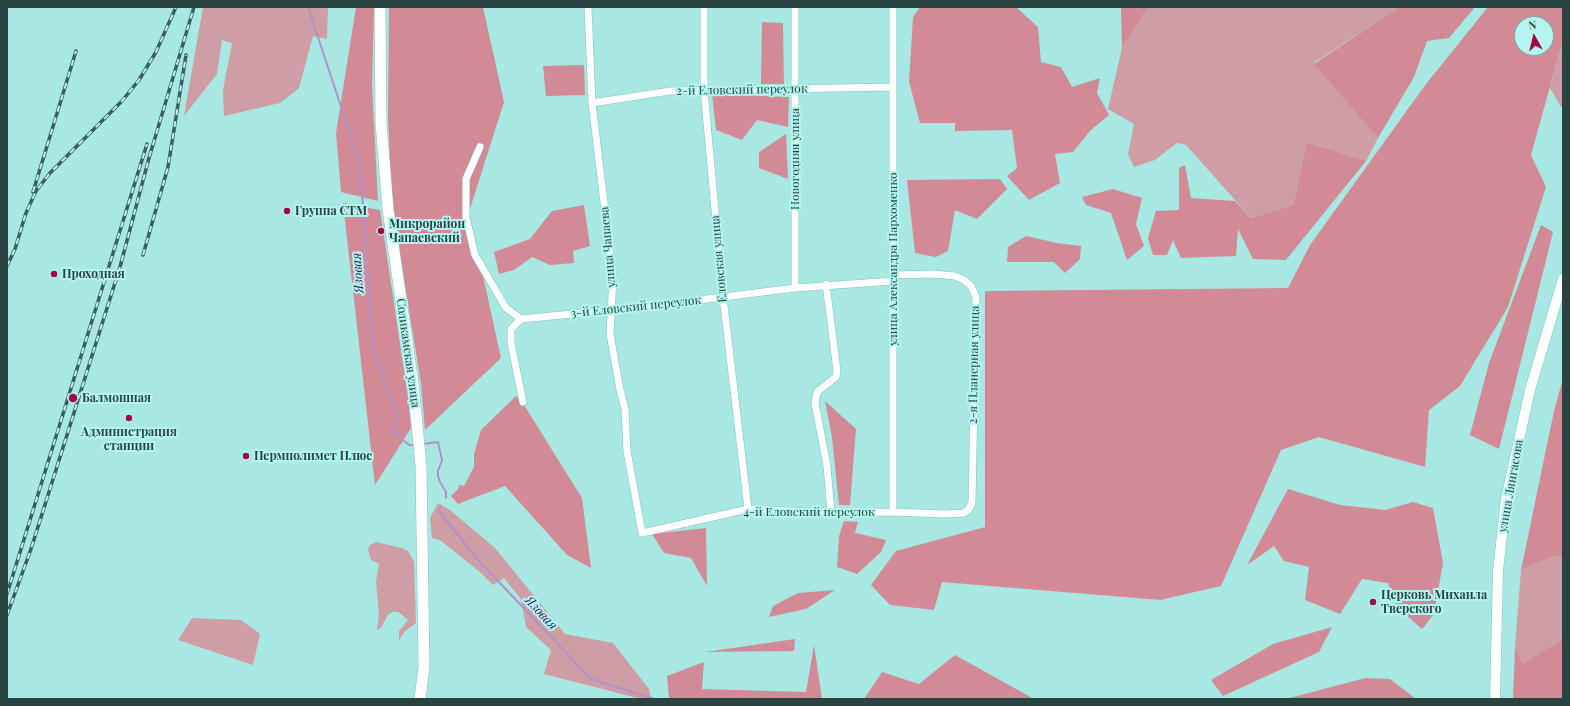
<!DOCTYPE html>
<html>
<head>
<meta charset="utf-8">
<style>
	body { margin:0 }
	#map { position:relative; width:1570px; height:706px; overflow:hidden; background:#a7e8e2; font-family:"Playfair Display",serif }
	canvas { display:block }
	.frame { position:absolute; inset:0; border:8px solid #284340; pointer-events:none }
	.north { position:absolute; left:1514px; top:16px; width:40px; height:40px; box-sizing:border-box; background:#b4f5ef; border:1px solid #7caea9; border-radius:50%; rotate:352deg; font-size:11px; font-weight:700; line-height:16px; text-align:center; color:#284340 }
	.north::after { content:''; display:block; margin:auto; width:14px; height:18px; background:#a20641; clip-path:polygon(50% 0,100% 100%,50% 72%,0 100%) }
</style>
</head>
<body>
<div id="map">
<canvas width="1570" height="706"></canvas>
<div class="frame"></div>
<div class="north">N</div>
</div>
<script>
const g = document.querySelector('canvas').getContext('2d');
g.lineJoin = 'round';
function fill(path, color) { g.fillStyle = color; g.fill(path, 'evenodd'); }
const shape = rows => new Path2D(rows.map(r => 'M' + r).join(''));
function trace(path, color, width, dash) { g.strokeStyle = color; g.lineWidth = width; g.lineCap = dash ? 'butt' : 'round'; g.setLineDash(dash || []); g.stroke(path); }
function label(font, color, halo, rows, align = 'center') {
  g.font = font + ' "Playfair Display",serif'; g.lineWidth = 4; g.setLineDash([]); g.textBaseline = 'middle'; g.strokeStyle = halo; g.fillStyle = color; for (const [text, x, y, turn = 0] of rows) {
    g.save(); g.translate(x, y); g.rotate((+turn || 0) * Math.PI / 180); g.textAlign = isNaN(turn) ? turn : align; if (halo) g.strokeText(text, 0, 0); g.fillText(text, 0, 0); g.restore();
  }
}
const green = shape([
	[203,7,328,7,327,39,313,36,299,88,280,103,224,116,223,90,232,43,222,40,217,74,184,116],
	[1148,7,1399,7,1314,63,1378,138,1366,161,1307,142,1293,205,1251,218,1186,145,1177,143,1155,160,1134,167,1128,154,1134,124,1108,109,1122,48],
	[1563,40,1563,107,1561,107,1550,88],
	[438,503,450,510,495,548,565,634,613,643,649,689,651,699,641,699,544,674,551,650,526,627,521,599,504,578,493,585,481,573,440,540,432,538,430,518],
	[376,542,402,548,408,551,414,562,416,623,404,632,399,641,399,631,408,620,398,612,392,612,388,615,381,628,377,630,379,615,376,581,379,564,371,560,368,550,370,545],
	[1553,556,1563,558,1563,639,1523,665,1515,647,1521,570],
	[192,618,241,620,260,634,253,665,178,640]
]);
const forest = shape([
	[356,7,374,7,372,85,378,201,341,192,336,133],
	[389,7,483,7,504,102,469,212,501,358,425,430,421,384,392,204,388,116],
	[920,7,1016,7,1038,27,1041,62,1061,67,1072,87,1100,78,1097,93,1109,115,1091,130,1073,152,1055,154,1060,183,1029,200,1007,176,1017,168,1012,130,955,131,955,123,920,123,909,82,913,17],
	[1121,7,1148,7,1122,48],
	[1399,7,1475,7,1449,38,1427,41,1414,77,1378,138,1314,64],
	[1488,7,1563,7,1563,40,1531,155,1546,187,1508,307,1460,386,1429,410,1425,467,1319,437,1281,450,1221,586,1160,600,942,582,934,610,890,605,871,585,896,551,985,527,985,291,1288,288,1310,245,1426,84],
	[1522,24,1546,24,1546,48,1522,48],
	[762,22,783,23,784,84,761,84],
	[584,65,585,95,546,96,543,66],
	[712,94,789,97,788,127,757,120,742,140,716,130],
	[786,134,788,179,759,168,759,152],
	[1307,142,1366,161,1286,260,1253,259,1238,229,1236,256,1181,258,1173,240,1167,255,1153,255,1148,238,1156,211,1179,210,1179,168,1185,165,1191,198,1235,201,1251,218,1293,205],
	[1000,179,1007,189,977,219,955,210,948,251,936,257,915,253,907,180],
	[1113,189,1142,198,1136,224,1144,246,1127,260,1111,213,1086,205,1082,197],
	[343,203,380,210,408,397,411,428,375,485],
	[584,205,590,246,573,251,574,263,550,265,532,257,514,270,499,274,494,252,530,239,552,211],
	[1541,225,1553,232,1499,449,1470,435,1489,363],
	[1026,236,1057,243,1081,246,1080,259,1065,273,1054,262,1007,262,1008,247],
	[1563,378,1563,558,1553,556,1521,570,1554,411],
	[516,396,524,405,582,498,591,568,567,555,505,486,458,504,451,496,458,489,459,485,464,486,474,467,474,454,481,430],
	[825,401,856,429,850,505,839,505,832,437],
	[1288,489,1340,505,1385,510,1413,502,1433,508,1443,563,1434,614,1422,629,1398,608,1388,583,1362,579,1340,614,1305,600,1309,567,1284,561,1274,546,1247,565],
	[844,521,858,522,855,533,886,540,881,552,857,574,837,567,839,536],
	[706,528,707,586,691,558,664,553,652,534],
	[835,590,806,609,769,617,773,606,798,593],
	[1332,627,1319,652,1223,696,1211,680,1273,644],
	[795,639,794,651,705,652],
	[1563,639,1563,699,1513,699,1515,647,1523,664],
	[814,645,822,699,669,699,667,676,704,662,702,689,806,692],
	[955,655,1034,699,864,699,882,672,919,684],
	[1365,678,1390,679,1416,699,1286,699]
]);
const stream = shape([
	[308,7,360,164,373,348,398,419,393,432,409,445,415,445],
	[423,444,438,442,442,460,438,471,438,476,440,482,446,492,446,498],
	[441,506,439,510,442,515,479,561,591,679,654,699],
	[1431,699,1436,699]
]);
const minor = shape([
	[588,7,592,103,613,277,610,334,620,390,625,409,627,451,642,533,748,509,831,513,893,512,945,514,964,513,969,509,972,502,976,297,971,286,964,280,955,276,933,274,894,275],
	[704,7,704,90,723,297,748,509],
	[592,103,670,91,892,87],
	[480,147,466,179,466,217,475,255,506,308,521,319],
	[826,284,837,371,836,377,817,392,815,403,827,466,831,513],
	[795,288,795,7],
	[521,319,643,307,795,288,893,281],
	[521,319,511,329,511,343,523,402],
	[893,512,893,7]
]);
const secondary = shape([
	[1495,699,1498,571,1506,499,1530,390,1563,279]
]);
const primary = shape([
	[380,7,381,123,388,209,413,384,421,466,424,667,420,699]
]);
const rail = shape([
	[33,192,76,51],
	[143,255,168,167,186,55],
	[7,266,15,249,26,213,36,191,50,173,122,101,139,80,156,52,176,7],
	[7,594,147,144],
	[7,615,31,549,120,267,149,158,194,7]
]);
const markers = [
	[287,211,4,"#a20641"],
	[381,231,4,"#a20641"],
	[54,274,4,"#a20641"],
	[73,398,5,"#a20641"],
	[129,418,4,"#a20641"],
	[246,456,4,"#a20641"],
	[1373,602,4,"#a20641"]
];
const streetNames = [
	["2-й Еловский переулок",742,90,-1],
	["Новогодняя улица",795,159,-90],
	["улица Чапаева",608,247,-95],
	["Еловская улица",719,259,-95],
	["улица Александра Пархоменко",893,259,-90],
	["3-й Еловский переулок",636,307,-6],
	["Соликамская улица",408,353,82],
	["2-я Планерная улица",974,365,-89],
	["улица Лянгасова",1511,486,-80],
	["4-й Еловский переулок",809,512]
];
const poiNames = [
	["Группа СТМ",295,211],
	["Микрорайон",389,224],
	["Чапаевский",389,238],
	["Проходная",62,274],
	["Балмошная",82,398],
	["Администрация",129,432,"center"],
	["станции",129,446,"center"],
	["Пермполимет Плюс",254,456],
	["Церковь Михаила",1381,595],
	["Тверского",1381,609]
];
const waterNames = [
	["Язовая",358,273,-94],
	["Язовая",541,613,47]
];
fill(green, '#cf9da4');
fill(forest, '#d28b96');
trace(stream, '#b192cb', 2);
trace(minor, '#81c0bb', 8);
trace(secondary, '#81c0bb', 11);
trace(primary, '#81c0bb', 12);
trace(minor, '#fff', 7);
trace(secondary, '#fff', 10);
trace(primary, '#fff', 11);
trace(rail, '#3d5f5b', 3.5);
trace(rail, '#b4f5ef', 2, [6]);
for (const [x, y, r, color] of markers) { const dot = new Path2D(); dot.arc(x, y, r, 0, 2 * Math.PI); g.fillStyle = color; g.fill(dot); trace(dot, '#b4f5ef', 1.5); }
label('12px', '#284340', '#b4f5ef', streetNames);
label('bold 12px', '#284340', '#b4f5ef', poiNames, 'left');
label('italic 13px', '#3c1256', '#b4f5ef', waterNames);
</script>
</body>
</html>
